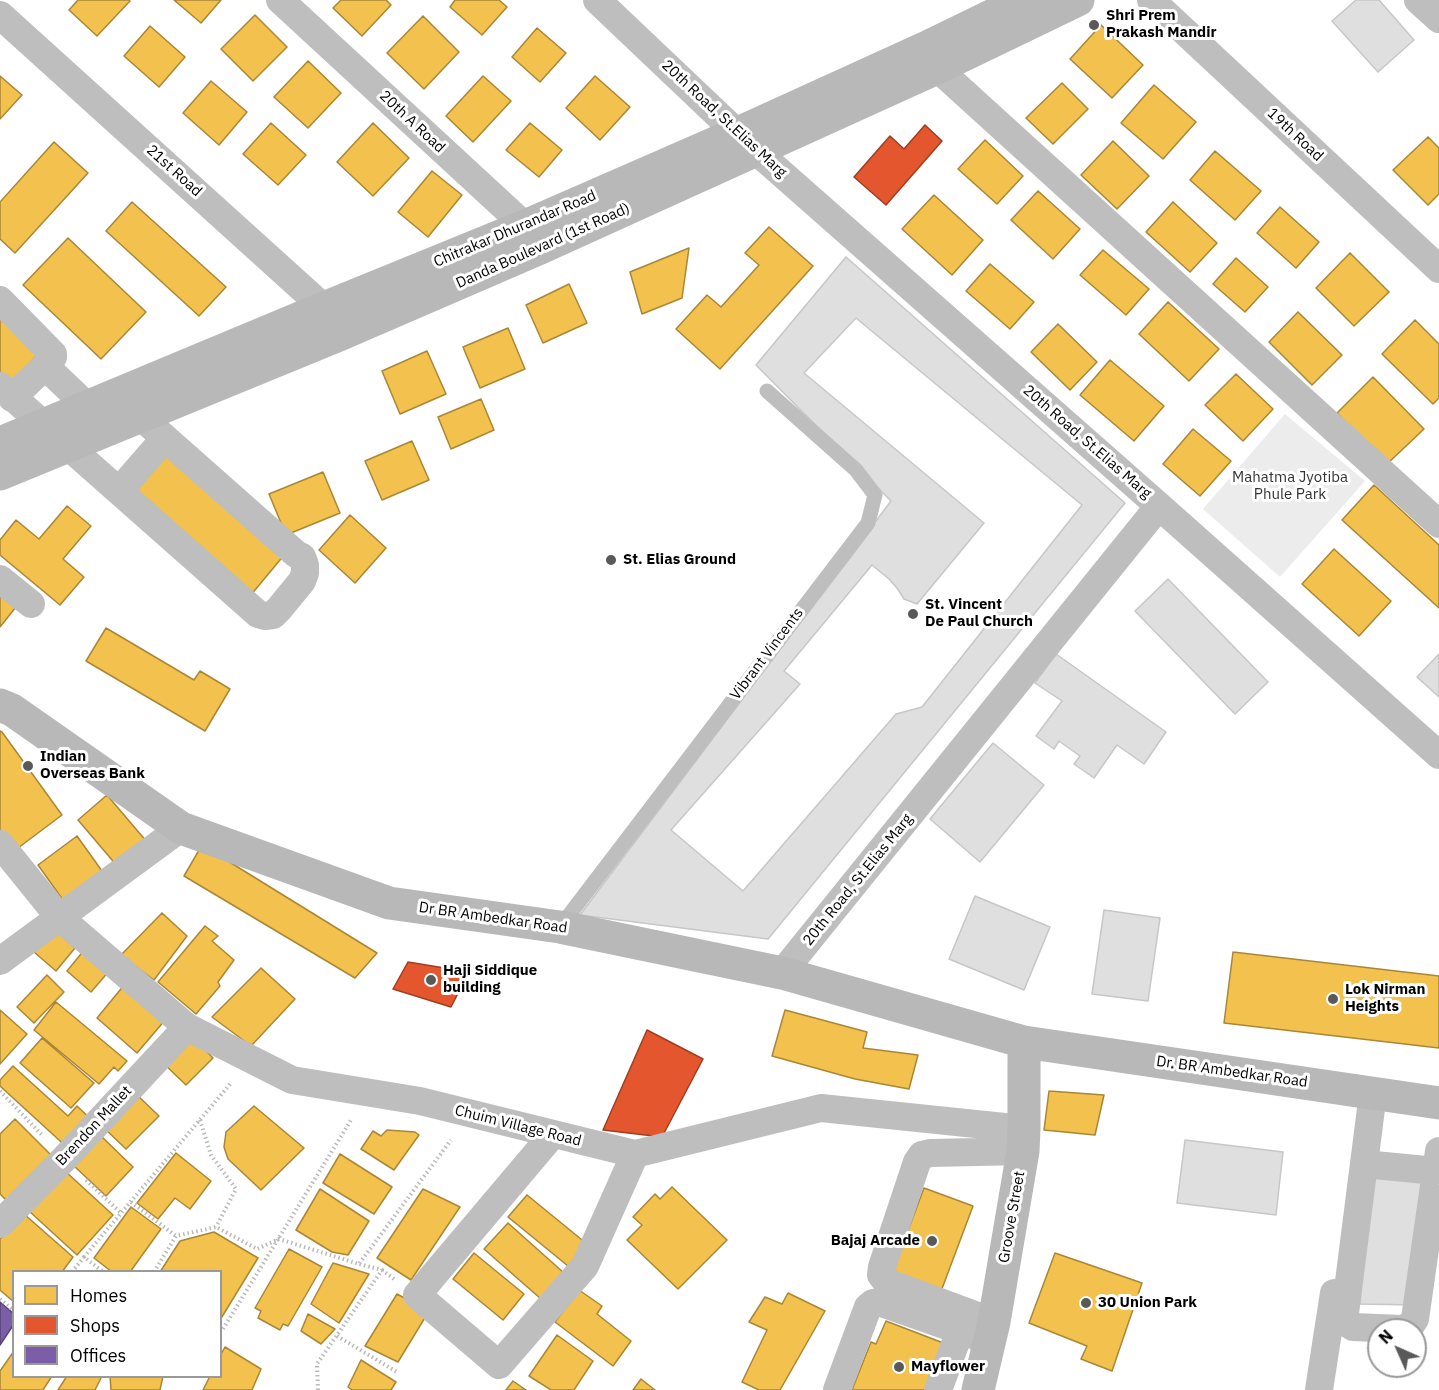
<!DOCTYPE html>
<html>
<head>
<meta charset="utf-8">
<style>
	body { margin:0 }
	#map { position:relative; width:1439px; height:1390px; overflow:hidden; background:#fff; font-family:"IBM Plex Sans",sans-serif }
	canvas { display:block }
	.legend { position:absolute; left:12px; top:1270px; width:210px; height:108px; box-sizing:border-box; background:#fff; border:2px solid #999; margin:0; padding:8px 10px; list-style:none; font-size:18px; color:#000 }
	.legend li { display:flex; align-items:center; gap:12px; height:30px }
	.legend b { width:30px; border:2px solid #999 }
	.north { position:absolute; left:1367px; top:1318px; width:60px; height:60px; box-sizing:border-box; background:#fff; border:2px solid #999; border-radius:50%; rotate:315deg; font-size:16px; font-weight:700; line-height:24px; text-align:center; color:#000 }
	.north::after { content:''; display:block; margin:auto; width:21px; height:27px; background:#595959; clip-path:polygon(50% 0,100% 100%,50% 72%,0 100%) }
</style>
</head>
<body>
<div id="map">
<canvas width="1439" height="1390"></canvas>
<ul class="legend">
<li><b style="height:16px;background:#f2c14e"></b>Homes</li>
<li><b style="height:16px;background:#e4572e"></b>Shops</li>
<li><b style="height:16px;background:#7b5ea7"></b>Offices</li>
</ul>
<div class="north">N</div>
</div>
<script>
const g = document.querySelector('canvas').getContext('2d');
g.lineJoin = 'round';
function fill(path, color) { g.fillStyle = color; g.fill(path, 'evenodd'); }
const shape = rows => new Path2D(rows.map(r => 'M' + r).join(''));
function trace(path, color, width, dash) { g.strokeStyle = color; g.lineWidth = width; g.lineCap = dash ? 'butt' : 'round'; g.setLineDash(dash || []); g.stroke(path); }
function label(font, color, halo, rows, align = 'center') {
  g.font = font + ' "IBM Plex Sans",sans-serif'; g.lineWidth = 6; g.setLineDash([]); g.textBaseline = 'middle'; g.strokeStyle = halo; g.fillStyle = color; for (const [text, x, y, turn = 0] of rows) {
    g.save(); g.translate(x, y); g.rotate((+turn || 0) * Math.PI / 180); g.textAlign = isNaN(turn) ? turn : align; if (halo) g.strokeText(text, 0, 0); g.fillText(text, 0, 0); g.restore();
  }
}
const green = shape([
	[1285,414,1365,481,1280,577,1203,509]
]);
const homes = shape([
	[78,0,129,0,130,1,97,36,69,10,78,0],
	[174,0,221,0,201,23,174,0],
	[341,0,386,0,391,5,362,36,333,8,341,0],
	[455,0,499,0,507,7,482,35,450,7,455,0],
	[255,15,287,47,253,81,221,49,255,15],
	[423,16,459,52,424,89,387,53,423,16],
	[1101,25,1143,65,1112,98,1070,59,1101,25],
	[150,26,185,57,159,87,124,56,150,26],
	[537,28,566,53,540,82,512,57,537,28],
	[308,61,341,93,308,128,274,97,308,61],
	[0,76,22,95,0,119,0,76],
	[483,76,511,101,473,142,446,116,483,76],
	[595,76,630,107,600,140,566,108,595,76],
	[211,81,247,112,219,145,183,113,211,81],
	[1062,83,1088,109,1053,144,1026,118,1062,83],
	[1154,85,1196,122,1163,159,1121,123,1154,85],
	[271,123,306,155,278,185,243,154,271,123],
	[373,123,409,158,373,196,337,162,373,123],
	[530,123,562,150,539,177,506,150,530,123],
	[1428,137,1439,148,1439,194,1428,205,1393,170,1428,137],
	[985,140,1023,176,997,204,958,169,985,140],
	[1113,141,1149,176,1117,209,1081,175,1113,141],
	[54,142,88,173,15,253,0,239,0,202,54,142],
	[1215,151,1261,191,1235,220,1190,180,1215,151],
	[432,171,462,195,428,237,398,212,432,171],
	[1038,191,1080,229,1053,259,1011,220,1038,191],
	[934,195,983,240,952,275,902,229,934,195],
	[132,202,226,287,199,316,106,231,132,202],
	[1173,202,1217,243,1190,272,1146,232,1173,202],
	[1280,207,1319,242,1296,268,1257,233,1280,207],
	[769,227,813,266,720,369,676,329,707,295,721,307,759,265,745,253,769,227],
	[68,238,146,312,101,359,23,285,68,238],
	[689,248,682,298,642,314,630,272,689,248],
	[1103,250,1149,289,1126,315,1080,275,1103,250],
	[1350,253,1389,292,1354,326,1316,288,1350,253],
	[1236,258,1268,287,1245,312,1213,284,1236,258],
	[990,264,1034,302,1010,329,966,291,990,264],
	[569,284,587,323,543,343,526,305,569,284],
	[1168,302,1219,349,1189,381,1139,334,1168,302],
	[1298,312,1342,355,1312,385,1269,342,1298,312],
	[0,316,39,353,7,387,0,380,0,316],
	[1415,320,1439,344,1439,398,1433,404,1382,354,1415,320],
	[1058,324,1097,362,1070,390,1031,352,1058,324],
	[508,328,525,369,480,388,463,347,508,328],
	[427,351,446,394,400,414,382,371,427,351],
	[1110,360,1164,406,1134,441,1080,395,1110,360],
	[1236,374,1273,409,1243,441,1205,405,1236,374],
	[1373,377,1424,429,1386,465,1337,413,1373,377],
	[481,399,494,430,451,449,438,417,481,399],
	[1193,429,1231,461,1200,496,1163,464,1193,429],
	[412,441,429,480,382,500,365,461,412,441],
	[163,451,285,554,250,596,128,493,163,451],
	[323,472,340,513,286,535,269,494,323,472],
	[1374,485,1439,545,1439,608,1342,520,1374,485],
	[67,506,91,526,63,559,84,577,60,605,0,555,0,540,16,520,39,539,67,506],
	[350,515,386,548,355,583,319,550,350,515],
	[1334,549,1391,601,1359,636,1302,584,1334,549],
	[0,585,20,602,0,627,0,585],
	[106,628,194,680,200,671,230,689,205,731,86,661,106,628],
	[0,731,2,732,62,815,14,851,0,832,0,731],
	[107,795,147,842,118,867,78,820,107,795],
	[77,836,102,871,63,900,38,865,77,836],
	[202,845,377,953,355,978,184,876,202,845],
	[162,913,187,936,154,980,121,955,162,913],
	[205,926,218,936,212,941,234,960,218,982,220,986,196,1014,158,982,205,926],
	[54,929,75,948,56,971,34,952,54,929],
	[85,949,110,970,91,992,67,971,85,949],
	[1233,952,1439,976,1439,1048,1224,1023,1233,952],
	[261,968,295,999,251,1046,212,1017,261,968],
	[47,975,64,992,34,1023,17,1007,47,975],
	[125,984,166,1019,137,1053,97,1018,125,984],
	[56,1002,127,1061,118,1071,114,1067,99,1084,34,1030,56,1002],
	[0,1010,27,1034,0,1064,0,1010],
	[785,1010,867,1032,863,1048,918,1055,909,1089,855,1079,772,1056,785,1010],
	[190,1034,213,1058,186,1085,162,1062,190,1034],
	[42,1038,94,1083,71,1108,20,1063,42,1038],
	[13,1066,68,1116,77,1106,95,1123,71,1151,0,1086,0,1080,13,1066],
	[1049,1091,1104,1095,1095,1135,1044,1130,1049,1091],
	[136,1094,159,1116,126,1149,103,1127,136,1094],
	[254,1106,304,1148,261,1190,228,1159,224,1147,226,1132,254,1106],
	[15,1119,59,1163,14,1208,0,1194,0,1134,15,1119],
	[387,1130,415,1132,419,1135,394,1170,361,1149,373,1131,381,1136,387,1130],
	[101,1136,133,1167,106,1196,73,1165,101,1136],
	[176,1153,211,1181,190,1209,175,1198,158,1219,137,1203,176,1153],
	[340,1154,392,1187,374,1214,323,1183,340,1154],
	[65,1171,113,1215,77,1255,29,1211,65,1171],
	[672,1187,727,1240,678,1289,627,1240,642,1225,633,1217,655,1194,660,1199,672,1187],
	[924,1188,973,1206,940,1294,891,1276,924,1188],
	[320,1189,369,1221,348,1255,332,1252,296,1230,320,1189],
	[423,1189,460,1207,411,1280,377,1258,423,1189],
	[527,1195,587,1244,568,1266,508,1217,527,1195],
	[131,1207,161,1229,130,1272,112,1272,94,1258,131,1207],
	[24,1214,73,1257,62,1272,14,1272,14,1302,0,1290,0,1239,24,1214],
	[508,1223,564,1273,541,1299,484,1249,508,1223],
	[214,1232,258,1258,220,1320,220,1272,160,1272,180,1241,214,1232],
	[289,1249,322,1267,288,1326,283,1324,280,1330,258,1318,261,1311,255,1308,289,1249],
	[474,1253,524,1294,503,1320,453,1279,474,1253],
	[1055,1253,1142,1283,1112,1371,1081,1359,1087,1346,1029,1323,1055,1253],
	[333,1263,369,1274,339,1323,311,1304,333,1263],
	[579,1290,602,1306,597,1314,631,1341,613,1366,555,1322,579,1290],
	[788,1293,825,1311,780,1390,759,1390,742,1382,767,1330,749,1322,765,1297,782,1304,788,1293],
	[397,1294,429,1311,398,1362,365,1346,397,1294],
	[308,1314,335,1329,321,1344,301,1331,308,1314],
	[886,1321,946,1344,928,1390,852,1390,871,1342,876,1344,886,1321],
	[557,1335,593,1361,574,1390,551,1390,529,1376,557,1335],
	[225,1347,261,1369,252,1390,203,1390,210,1376,220,1376,220,1356,225,1347],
	[14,1351,14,1376,52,1376,43,1390,0,1390,0,1371,14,1351],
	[361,1360,396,1382,391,1390,352,1390,348,1387,361,1360],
	[67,1376,102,1376,95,1390,58,1390,67,1376],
	[110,1376,163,1376,160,1390,111,1390,110,1376],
	[641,1379,655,1390,633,1390,641,1379],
	[513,1381,526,1390,506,1390,513,1381]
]);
const shops = shape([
	[925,125,942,141,886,205,854,177,890,136,904,149,925,125],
	[408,962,469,972,451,1007,393,989,408,962],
	[647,1030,703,1059,662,1137,603,1130,647,1030]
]);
const offices = shape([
	[0,1302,14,1314,14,1324,0,1345,0,1302]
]);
const building = shape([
	[1356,0,1379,0,1414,40,1378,72,1332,21,1356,0],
	[846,257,1125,503,768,939,580,915,891,501,756,365,846,257],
	[856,318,1082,505,922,707,896,714,743,891,671,830,800,684,784,671,872,565,889,579,897,588,904,599,917,604,984,523,804,373,856,318],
	[1168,579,1268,682,1235,714,1135,611,1168,579],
	[1056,654,1166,732,1144,764,1117,745,1094,778,1074,764,1080,756,1059,741,1054,749,1036,736,1062,701,1035,683,1056,654],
	[1439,654,1439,697,1417,677,1439,654],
	[993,743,1044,785,980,862,930,819,993,743],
	[975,896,1050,927,1024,990,949,959,975,896],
	[1104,910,1160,918,1148,1001,1092,994,1104,910],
	[1185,1140,1283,1152,1276,1215,1177,1203,1185,1140],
	[1368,1173,1425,1176,1413,1305,1360,1304,1368,1173]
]);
const path = shape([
	[0,1091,43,1136],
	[200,1120,211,1155,236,1189,216,1227],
	[86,1180,121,1213],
	[131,1202,176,1236],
	[84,1257,231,1083],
	[382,1270,394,1279],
	[72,1272,84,1257,103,1272],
	[154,1272,176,1236,216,1227,257,1249,279,1239,359,1264,451,1140],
	[0,1299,14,1311],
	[223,1329,351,1120],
	[337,1336,397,1372],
	[318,1390,317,1364,382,1270,359,1264]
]);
const lane = shape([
	[560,927,868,523,875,495,856,470,767,391]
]);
const street = shape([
	[280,0,525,226,536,242],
	[597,0,755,150,1159,506,782,973],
	[1151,0,1439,269],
	[1418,0,1439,19],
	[0,15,324,308,333,325],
	[937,68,1439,524],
	[0,300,53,354,53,357,45,366,12,398],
	[45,366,87,406],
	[0,386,258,614,265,616,273,615,279,609,302,581,305,573,305,565,302,557,296,554,140,416],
	[119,491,165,438],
	[1159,506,1439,755],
	[0,579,31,604],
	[0,844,59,917,187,1027,292,1080,420,1101,635,1154,821,1108,1024,1129],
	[0,961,181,828],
	[1373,1093,1345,1313,1345,1318,1350,1325,1353,1327,1403,1329,1411,1325,1415,1319,1439,1151],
	[553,1134,417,1295,499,1365,585,1266,635,1154],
	[1364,1164,1436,1171],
	[0,1224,65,1158,187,1027],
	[994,1322,889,1283,885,1280,881,1275,882,1267,917,1162,922,1155,931,1153,1023,1151],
	[837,1390,868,1307,873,1303,879,1302,990,1341],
	[938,1390,960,1331],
	[1319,1390,1334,1293]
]);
const secondary = shape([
	[0,443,324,308,525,226,738,133,925,48,1024,0],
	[0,474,339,335,540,248,937,68,1078,0],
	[0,705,12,710,181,828,389,903,560,927,782,973,1024,1042,1439,1103],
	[978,1390,994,1322,1023,1151,1024,1129,1024,1042]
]);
const markers = [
	[1094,25,6,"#595959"],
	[611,560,6,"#595959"],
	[913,614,6,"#595959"],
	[28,766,6,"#595959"],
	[431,980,6,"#595959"],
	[1333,999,6,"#595959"],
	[932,1241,6,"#595959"],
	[1086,1303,6,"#595959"],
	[899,1367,6,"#595959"]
];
const poiNames = [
	["Shri Prem",1106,16],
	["Prakash Mandir",1106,33],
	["St. Elias Ground",623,560],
	["St. Vincent",925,605],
	["De Paul Church",925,622],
	["Indian",40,757],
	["Overseas Bank",40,774],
	["Haji Siddique",443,971],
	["building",443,988],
	["Lok Nirman",1345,990],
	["Heights",1345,1007],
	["Bajaj Arcade",920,1241,"right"],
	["30 Union Park",1098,1303],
	["Mayflower",911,1367]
];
const streetNames = [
	["20th Road, St.Elias Marg",724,119,43],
	["20th A Road",412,122,43],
	["19th Road",1295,135,43],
	["21st Road",174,171,42],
	["Chitrakar Dhurandar Road",515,229,-23],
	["Danda Boulevard (1st Road)",543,246,-24],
	["20th Road, St.Elias Marg",1087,442,41],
	["Vibrant Vincents",767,654,-53],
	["20th Road, St.Elias Marg",858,880,-51],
	["Dr BR Ambedkar Road",493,918,8],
	["Dr. BR Ambedkar Road",1232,1072,8],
	["Brendon Mallet",94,1126,-47],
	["Chuim Village Road",518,1126,14],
	["Groove Street",1012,1217,-80]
];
const parkNames = [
	["Mahatma Jyotiba",1290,478],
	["Phule Park",1290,495]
];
fill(green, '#ececec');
fill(homes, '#f2c14e');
trace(homes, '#a98737', 1.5);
fill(shops, '#e4572e');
trace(shops, '#a03d20', 1.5);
fill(offices, '#7b5ea7');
trace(offices, '#564275', 1.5);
fill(building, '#dfdfdf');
trace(building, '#c7c7c7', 1.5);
trace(path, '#b9b9b9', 4, [1.5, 3]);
trace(lane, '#bebebe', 15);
trace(street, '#bebebe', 28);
trace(secondary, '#b8b8b8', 33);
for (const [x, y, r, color] of markers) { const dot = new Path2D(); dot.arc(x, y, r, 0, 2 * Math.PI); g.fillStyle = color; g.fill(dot); trace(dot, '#fff', 2); }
label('bold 15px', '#000', '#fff', poiNames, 'left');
label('15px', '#000', '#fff', streetNames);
label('15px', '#333', '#fff', parkNames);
</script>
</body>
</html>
